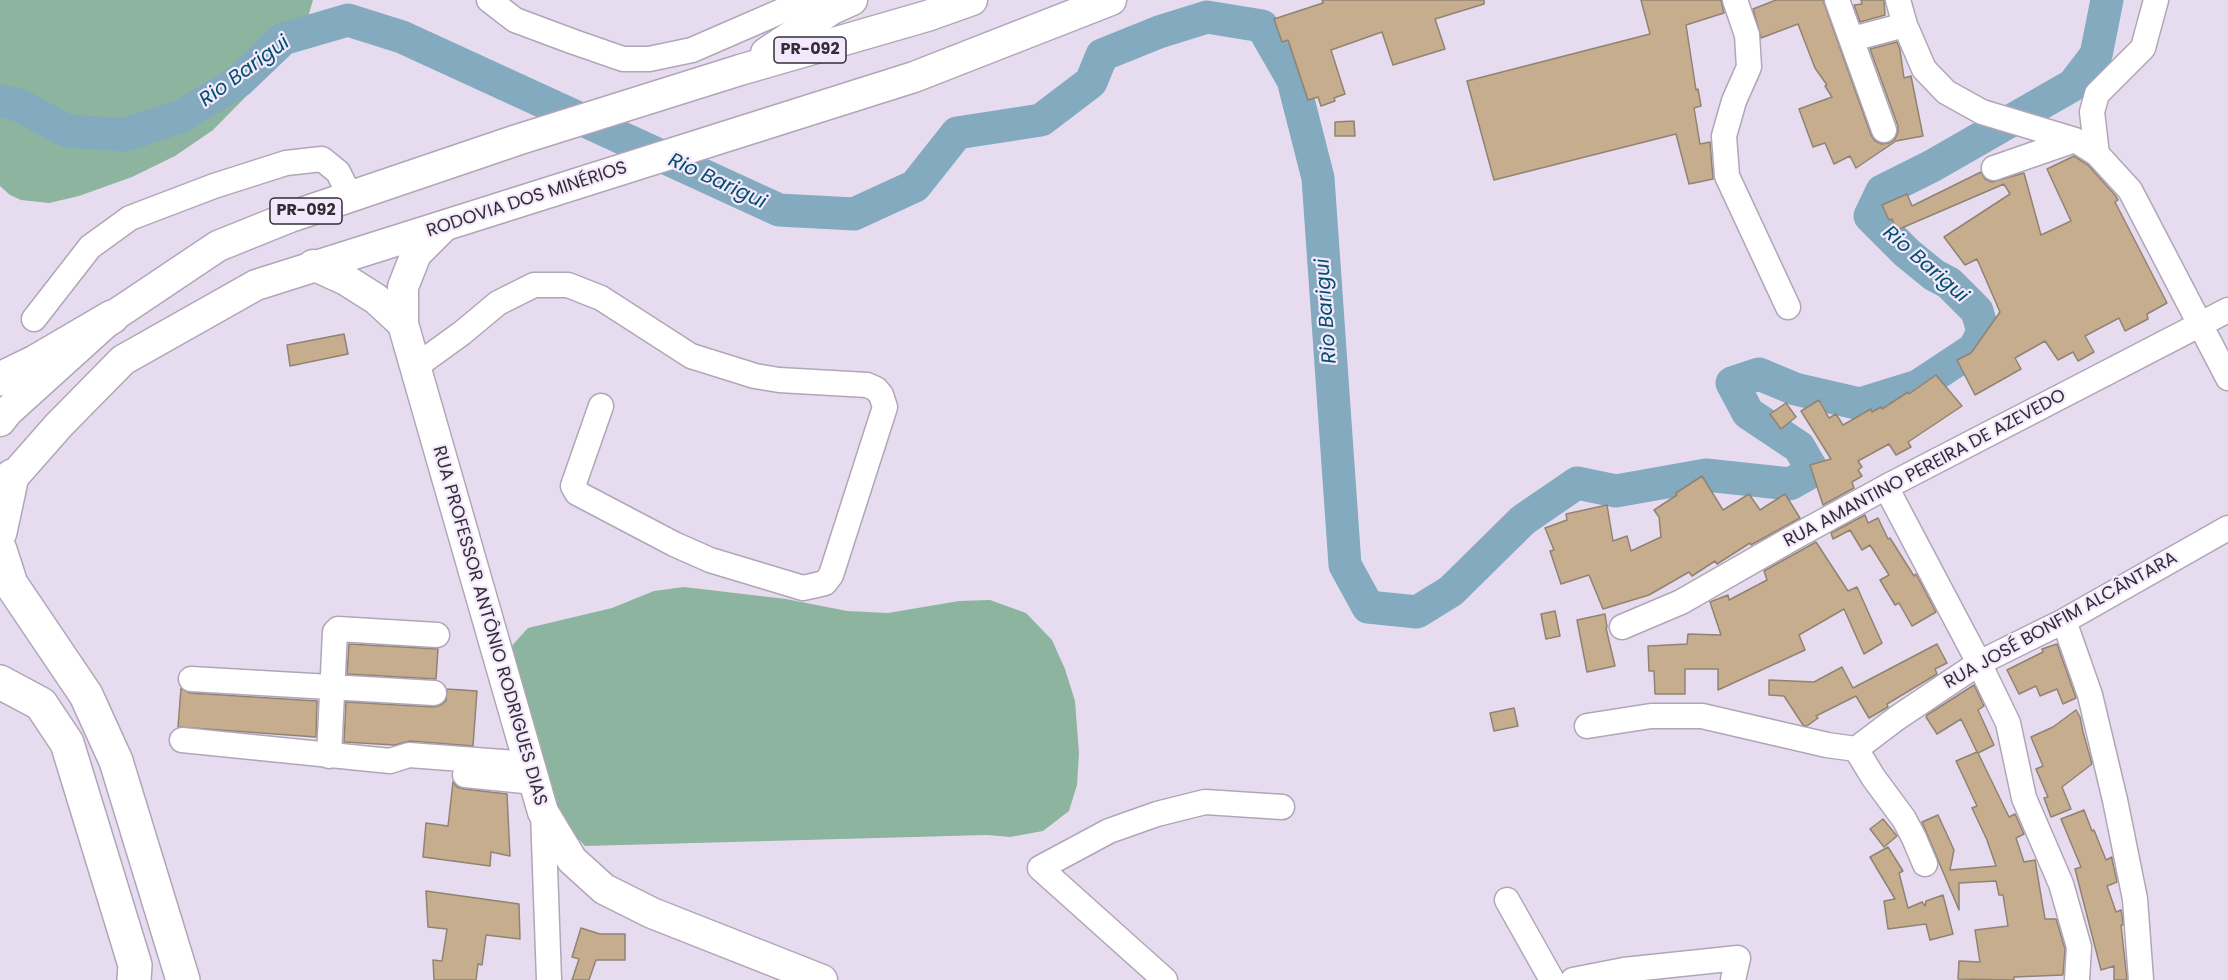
<!DOCTYPE html>
<html>
<head>
<meta charset="utf-8">
<style>
	body { margin:0 }
	canvas { display:block; background:#e7dcef }
</style>
</head>
<body>
<canvas width="2228" height="980"></canvas>
<script>
const g = document.querySelector('canvas').getContext('2d');
g.lineJoin = 'round';
function fill(path, color) { g.fillStyle = color; g.fill(path, 'evenodd'); }
const shape = rows => new Path2D(rows.map(r => 'M' + r).join(''));
function trace(path, color, width, dash) { g.strokeStyle = color; g.lineWidth = width; g.lineCap = dash ? 'butt' : 'round'; g.setLineDash(dash || []); g.stroke(path); }
function label(font, color, halo, rows, align = 'center') {
  g.font = font + ' Poppins,sans-serif'; g.lineWidth = 4.5; g.setLineDash([]); g.textBaseline = 'middle'; g.strokeStyle = halo; g.fillStyle = color; for (const [text, x, y, turn = 0] of rows) {
    g.save(); g.translate(x, y); g.rotate((+turn || 0) * Math.PI / 180); g.textAlign = isNaN(turn) ? turn : align; if (halo) g.strokeText(text, 0, 0); g.fillText(text, 0, 0); g.restore();
  }
}
const forest = shape([
	[0,0,313,0,306,24,274,68,213,130,175,156,132,177,79,196,49,203,21,200,10,195,0,186],
	[684,587,786,599,847,611,888,613,959,601,990,600,1026,613,1052,640,1065,669,1075,701,1079,753,1077,785,1069,811,1043,831,1010,837,987,835,585,846,563,823,547,797,508,650,528,628,612,608,654,591]
]);
const river = shape([
	[0,101,19,105,67,131,124,135,182,116,239,81,283,39,348,20,402,37,779,210,854,214,915,186,957,133,1041,120,1091,82,1102,55,1159,32,1207,17,1262,26,1293,80,1318,178,1345,565,1368,607,1417,612,1451,591,1523,520,1577,483,1616,491,1706,475,1790,484,1813,471,1799,447,1748,413,1732,383,1759,374,1795,389,1860,404,1918,386,1974,349,1983,332,1977,311,1949,283,1934,275,1907,253,1870,216,1882,191,1932,166,2073,85,2096,55,2107,0]
]);
const building = shape([
	[1322,0,1484,0,1484,4,1435,19,1445,49,1393,65,1382,32,1331,50,1345,94,1334,98,1335,101,1321,106,1318,97,1308,100,1288,40,1282,42,1274,19,1323,3,1322,0],
	[1641,0,1721,0,1724,13,1686,25,1696,90,1698,89,1701,106,1694,108,1700,144,1710,142,1713,179,1689,184,1676,134,1494,180,1467,81,1650,34,1641,0],
	[1776,0,1823,0,1871,135,1875,141,1882,144,1889,143,1895,139,1898,132,1898,126,1870,49,1897,42,1900,50,1904,78,1911,76,1923,136,1896,141,1856,168,1850,156,1834,164,1825,143,1813,147,1799,109,1832,97,1825,86,1827,85,1815,68,1798,24,1761,38,1753,9,1776,0],
	[1861,0,1884,0,1885,15,1860,22,1854,5,1862,4,1861,0],
	[1354,121,1355,136,1335,136,1335,122,1354,121],
	[2074,156,2088,165,2115,195,2118,200,2115,202,2167,303,2147,314,2148,319,2125,331,2119,318,2085,336,2094,352,2078,361,2073,352,2058,360,2045,341,2015,358,2021,369,1975,395,1957,360,1971,353,2000,312,1977,259,1965,265,1944,237,2010,194,2004,184,1897,230,1892,219,1889,220,1882,205,1907,194,1912,206,1981,172,1985,179,1992,182,2024,173,2041,235,2071,221,2047,169,2074,156],
	[344,334,348,354,290,366,287,345,344,334],
	[1936,375,1962,406,1908,442,1911,447,1896,455,1889,444,1858,461,1862,467,1858,470,1862,476,1852,482,1854,488,1823,505,1810,465,1831,459,1801,411,1819,400,1829,418,1836,414,1843,425,1871,409,1872,412,1881,407,1882,409,1908,392,1909,394,1936,375],
	[1786,403,1796,417,1781,429,1770,414,1786,403],
	[1702,476,1723,510,1749,494,1760,510,1785,494,1800,518,1751,545,1750,543,1717,564,1715,561,1692,576,1689,572,1649,595,1603,609,1589,575,1561,584,1550,551,1554,550,1545,528,1567,520,1566,514,1607,505,1613,541,1627,536,1631,551,1661,537,1659,517,1654,510,1677,495,1676,493,1702,476],
	[1865,515,1868,523,1878,518,1888,539,1890,538,1914,576,1916,574,1936,612,1912,626,1899,603,1895,605,1880,580,1889,575,1870,545,1862,550,1850,530,1833,539,1831,533,1865,515],
	[1816,542,1848,591,1857,587,1882,643,1864,654,1844,609,1799,635,1805,650,1718,690,1718,669,1685,669,1685,694,1655,694,1654,671,1649,671,1648,646,1687,644,1688,634,1721,635,1710,602,1728,595,1729,600,1767,580,1764,571,1816,542],
	[1555,611,1560,636,1546,639,1541,614,1555,611],
	[1605,614,1607,627,1606,628,1615,666,1587,672,1577,620,1605,614],
	[349,644,438,649,436,679,347,674,349,644],
	[1937,644,1947,663,1935,669,1937,674,1887,704,1888,707,1869,718,1856,696,1816,716,1818,718,1807,726,1803,725,1784,696,1769,695,1769,680,1814,682,1842,667,1853,688,1937,644],
	[2057,644,2076,698,2063,704,2057,689,2040,696,2036,686,2019,694,2007,670,2043,652,2042,649,2057,644],
	[1974,685,1984,706,1978,710,1994,745,1978,753,2009,817,2015,814,2024,834,2016,838,2024,862,2035,860,2045,919,2056,919,2065,949,2063,975,2014,977,2014,980,1958,979,1959,961,1980,962,1975,930,2008,926,2003,895,1999,895,1996,881,1959,883,1959,910,1922,822,1938,815,1954,850,1950,870,1996,866,1987,840,1972,808,1977,806,1956,761,1977,752,1961,719,1937,734,1926,717,1927,715,1974,685],
	[181,688,190,693,317,701,316,737,178,727,181,688],
	[447,689,477,691,473,746,410,741,395,745,344,742,346,702,434,707,441,705,446,701,447,689],
	[1514,708,1518,726,1494,731,1490,713,1514,708],
	[2076,710,2080,717,2083,732,2092,764,2062,787,2071,809,2051,817,2044,798,2048,797,2036,769,2043,766,2031,737,2053,727,2076,710],
	[453,782,457,787,464,789,507,794,510,856,491,852,490,866,423,857,426,823,448,826,453,782],
	[2084,810,2092,831,2094,830,2106,860,2112,857,2112,859,2117,882,2107,886,2116,912,2121,910,2122,914,2123,925,2121,925,2127,980,2114,980,2114,966,2101,970,2075,869,2081,867,2061,819,2084,810],
	[1883,819,1897,836,1884,847,1870,829,1883,819],
	[1888,847,1903,871,1899,873,1908,908,1922,902,1925,906,1926,901,1943,895,1953,934,1930,940,1926,924,1888,929,1884,901,1895,899,1870,857,1888,847],
	[426,891,519,904,520,939,486,935,482,965,478,964,476,980,434,980,433,960,442,961,447,929,428,927,426,891],
	[581,928,600,934,625,934,625,960,596,960,589,980,572,980,579,959,572,957,581,928]
]);
const minor = shape([
	[489,0,515,20,574,42,623,59,649,59,692,50,807,0],
	[1735,0,1747,35,1749,67,1734,101,1724,136,1727,176,1788,307],
	[1837,0,1884,130],
	[1898,0,1905,25,1924,69,1946,92,1982,112,2075,140,2097,154,2130,190,2228,378],
	[1852,39,1905,25],
	[2097,154,2092,112,2097,94,2143,48,2156,0],
	[1994,168,2075,140],
	[34,319,90,247,130,218,214,186,286,163,322,159,338,172,350,196],
	[415,367,462,333,498,303,534,285,568,285,601,298,691,356,755,376,779,380,867,385,876,389,881,395,885,407,831,575,825,583,803,588,710,560,674,544,577,493,573,486,601,406],
	[1886,487,1979,663,2008,723,2024,798,2061,884,2079,947,2077,980],
	[2064,621,2090,695,2115,800,2135,899,2141,980],
	[1622,627,1681,602,1791,539,1886,487,2228,310],
	[191,679,434,693],
	[1587,726,1651,716,1702,716,1827,745,1856,749,1897,718,1979,663,2064,621,2228,528],
	[182,740,390,761,409,755,529,764],
	[1856,749,1873,777,1904,819,1914,838,1925,864],
	[329,756,335,632,338,629,437,635],
	[465,775,534,782],
	[543,812,549,980],
	[1507,900,1552,980],
	[1165,980,1040,868,1109,831,1157,814,1205,802,1282,807],
	[1573,980,1624,970,1738,958,1733,980]
]);
const major = shape([
	[766,53,832,9,852,0],
	[442,228,416,254,403,287,403,324,543,812,572,860,604,889,652,913,822,980],
	[313,265,346,280,376,299,403,324],
	[0,421,7,412,112,317,218,246,290,217,517,140,740,70,927,16,972,0],
	[0,492,59,425,123,360,256,285,914,77,1111,0]
]);
const highway = shape([
	[0,379,35,362,112,317],
	[0,532,12,476],
	[0,550,11,584,86,695,116,761,183,980],
	[0,682,41,704,67,743,135,965,134,980]
]);
const shields = [
	[810,50,72],
	[306,211,72]
];
const shieldNames = [
	["PR-092",810,50],
	["PR-092",306,211]
];
const streetNames = [
	["RODOVIA DOS MINÉRIOS",527,200,-18],
	["RUA AMANTINO PEREIRA DE AZEVEDO",1925,469,-28],
	["RUA JOSÉ BONFIM ALCÂNTARA",2061,621,-29],
	["RUA PROFESSOR ANTÔNIO RODRIGUES DIAS",489,626,74]
];
const waterNames = [
	["Rio Barigui",245,72,-36],
	["Rio Barigui",717,182,25],
	["Rio Barigui",1925,265,41],
	["Rio Barigui",1327,311,-94]
];
fill(forest, '#8db49f');
trace(river, '#83aabf', 33);
fill(building, '#c6ad8d');
trace(building, '#908373', 1.5);
trace(minor, '#b1a6b8', 27);
trace(major, '#b1a6b8', 33);
trace(highway, '#b1a6b8', 36);
trace(minor, '#fff', 24);
trace(major, '#fff', 30);
trace(highway, '#fff', 33);
for (const [x, y, w] of shields) { const box = new Path2D(); box.roundRect(x - w / 2, y - 13, w, 26, 4.5); g.fillStyle = '#f4e9fc'; g.fill(box); trace(box, '#332e36', 1.5); }
label('bold 16px', '#332e36', null, shieldNames);
label('18px', '#332e36', '#f4e9fc', streetNames);
label('italic 20px', '#004f6d', '#f4e9fc', waterNames);
</script>
</body>
</html>
